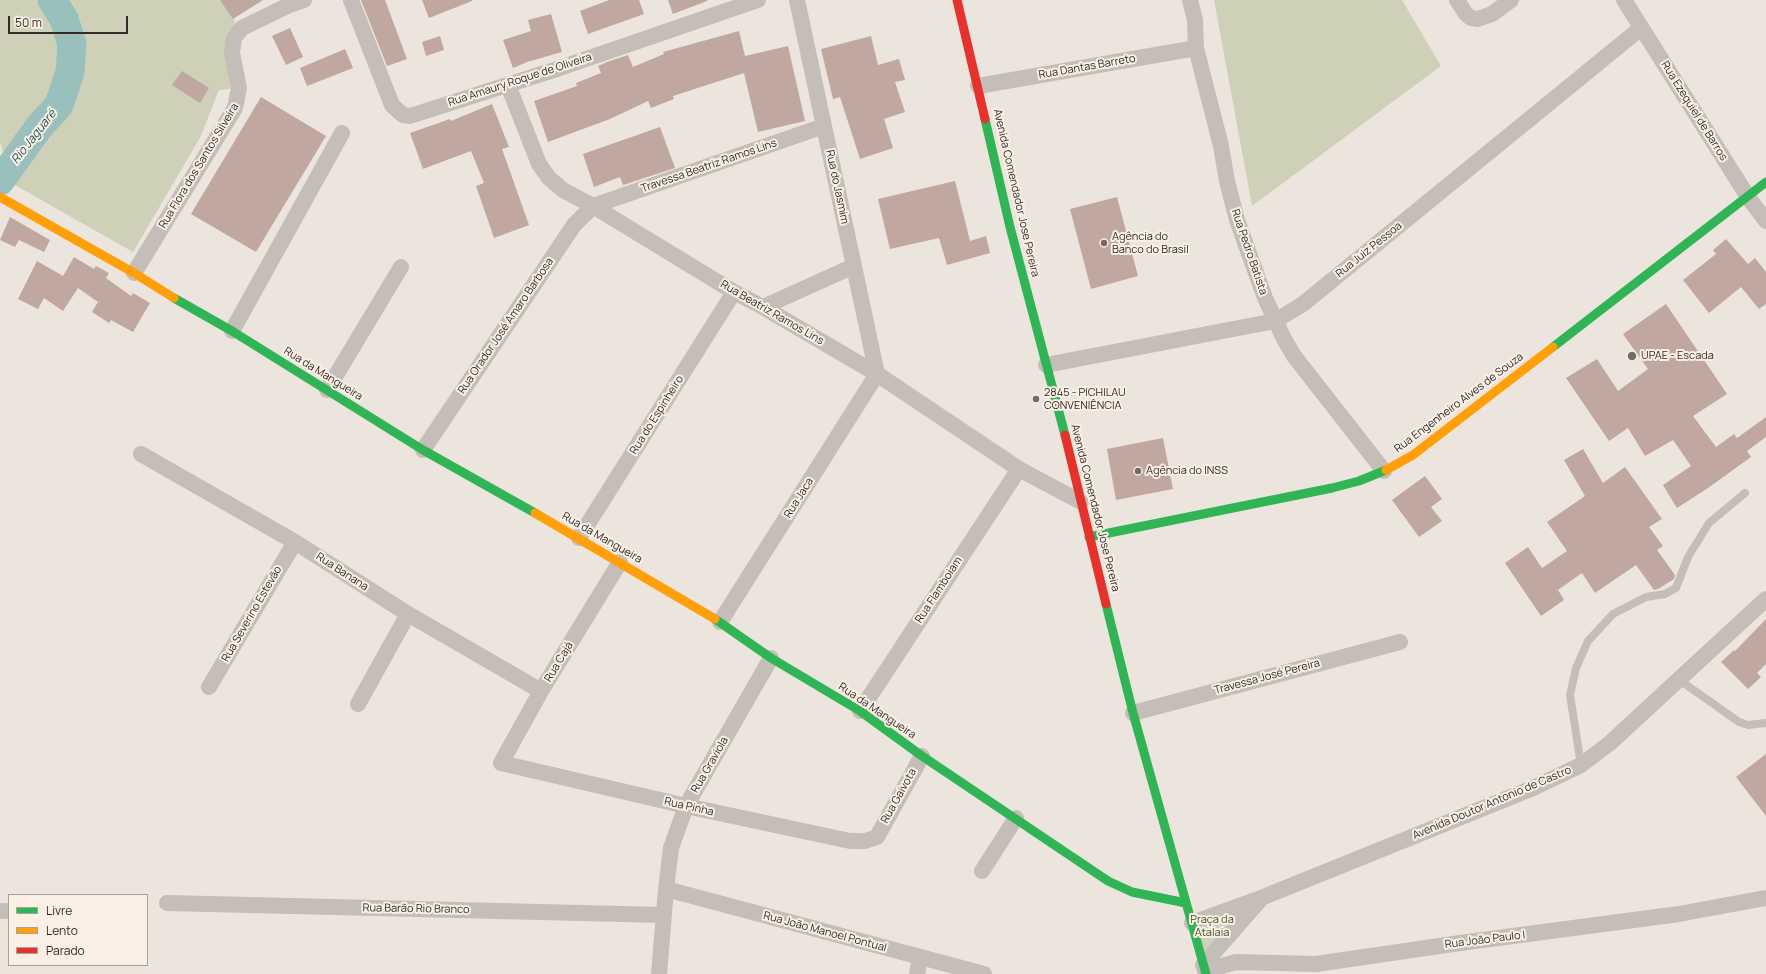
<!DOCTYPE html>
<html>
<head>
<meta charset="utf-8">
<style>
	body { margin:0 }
	#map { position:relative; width:1766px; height:974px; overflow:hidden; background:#ece5de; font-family:Manrope,sans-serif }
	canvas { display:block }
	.legend { position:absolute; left:8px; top:894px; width:140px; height:72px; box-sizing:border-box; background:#faefe4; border:1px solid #aba098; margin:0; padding:5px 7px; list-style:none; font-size:12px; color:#352a26 }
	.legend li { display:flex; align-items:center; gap:8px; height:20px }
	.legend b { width:20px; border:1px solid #aba098 }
	.scale { position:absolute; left:8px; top:16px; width:120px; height:18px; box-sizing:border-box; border:2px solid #352a26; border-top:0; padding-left:5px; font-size:12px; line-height:14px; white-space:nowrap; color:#352a26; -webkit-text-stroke:3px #faefe4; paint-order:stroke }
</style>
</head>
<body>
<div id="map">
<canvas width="1766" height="974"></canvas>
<ul class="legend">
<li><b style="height:5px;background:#30b455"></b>Livre</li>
<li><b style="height:5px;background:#ff9f0a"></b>Lento</li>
<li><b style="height:5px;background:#e5322d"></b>Parado</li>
</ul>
<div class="scale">50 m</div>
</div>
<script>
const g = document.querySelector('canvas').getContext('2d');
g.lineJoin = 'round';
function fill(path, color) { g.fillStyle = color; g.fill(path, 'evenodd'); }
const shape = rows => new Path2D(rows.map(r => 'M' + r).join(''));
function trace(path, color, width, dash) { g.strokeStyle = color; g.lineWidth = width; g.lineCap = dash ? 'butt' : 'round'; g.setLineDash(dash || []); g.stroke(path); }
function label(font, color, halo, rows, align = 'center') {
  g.font = font + ' Manrope,sans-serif'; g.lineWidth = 4; g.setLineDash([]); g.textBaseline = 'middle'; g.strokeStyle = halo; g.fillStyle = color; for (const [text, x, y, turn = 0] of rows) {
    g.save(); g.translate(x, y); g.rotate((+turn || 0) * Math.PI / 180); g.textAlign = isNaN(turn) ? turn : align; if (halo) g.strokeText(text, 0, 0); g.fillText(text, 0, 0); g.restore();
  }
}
const green = shape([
	[0,0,233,0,239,88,219,90,200,138,133,252,13,184,0,142],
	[1214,0,1402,0,1441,66,1252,206],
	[1247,908,1205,955,1194,914]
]);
const river = shape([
	[0,181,39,127,59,105,70,72,72,44,64,19,52,0]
]);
const building = shape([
	[220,0,263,0,233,19],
	[361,0,385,0,407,59,387,66],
	[422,0,472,0,472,1,429,18],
	[609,0,639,0,644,14,588,34,580,11],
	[668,0,707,0,707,1,673,14],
	[551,14,562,52,527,62,513,68,503,40,531,31,528,20],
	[290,28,303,57,286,65,272,36],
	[739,31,745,56,788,46,805,121,758,132,744,73,673,96,674,99,651,108,648,101,610,119,548,142,534,101,577,86,576,83,601,73,598,66,607,62,628,55,633,67,664,54,663,52],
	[440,36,444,50,426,56,422,42],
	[871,36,878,65,899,59,905,80,895,82,905,112,884,119,893,148,860,159,840,97,833,99,821,49],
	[345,49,353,68,307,86,300,68],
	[182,71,209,88,200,103,172,85],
	[261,97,326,136,256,252,191,214],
	[492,104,509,147,502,149,529,225,494,238,476,186,484,183,471,151,423,169,410,133,450,119,451,121],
	[660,127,675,168,623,185,620,177,594,187,583,154],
	[955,181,970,241,986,236,990,253,947,265,939,238,890,249,878,199],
	[1117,197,1138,276,1091,289,1070,209],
	[10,217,50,240,44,252,19,240,15,247,0,240],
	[1726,239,1748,264,1755,258,1766,272,1766,304,1759,309,1741,287,1709,313,1683,280,1716,254,1713,250],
	[74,257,94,269,96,266,109,273,106,278,131,296,133,293,150,303,133,332,111,320,109,323,92,312,98,302,78,288,63,311,44,298,38,309,18,299,37,261,63,276],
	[1666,304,1727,394,1693,416,1716,447,1734,434,1737,438,1766,417,1766,437,1747,451,1751,457,1708,488,1677,508,1663,485,1691,466,1673,440,1645,456,1628,428,1609,441,1566,378,1597,359,1618,391,1648,369,1623,334],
	[1163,438,1173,489,1116,500,1107,449],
	[1583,449,1603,483,1625,467,1662,519,1649,527,1663,546,1657,550,1675,575,1674,579,1658,589,1654,590,1636,565,1595,593,1582,573,1558,590,1564,600,1541,616,1505,563,1528,547,1542,568,1567,551,1547,522,1585,496,1564,460],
	[1425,476,1442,499,1431,507,1442,521,1419,537,1392,500],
	[1766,619,1766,664,1757,673,1761,677,1748,689,1721,662,1734,650,1735,651],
	[1766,754,1766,816,1736,777]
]);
const lane = shape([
	[1678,679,1739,722,1748,725,1766,723],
	[1581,765,1570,695,1576,668,1588,641,1613,614,1646,597,1665,594,1676,588,1688,557,1709,523,1745,493]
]);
const street = shape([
	[351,0,392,105,403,115,410,116,557,69,758,0],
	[1190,0,1195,20,1196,48,1221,146,1227,181,1237,220,1265,298,1284,339,1294,356,1384,471],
	[1457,0,1466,14,1471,18,1478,19,1492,14,1511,0],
	[1624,0,1748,197,1766,221],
	[508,85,539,164,549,178,563,190,593,206,734,292,763,307,877,374,1019,469,1081,502],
	[978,86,1196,48],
	[134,273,235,108,239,88,232,53,234,38,242,28,287,6,304,0],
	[763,307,854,266],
	[232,331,342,133],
	[1046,365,1275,321,1303,304,1325,286,1641,28],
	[327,390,401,267],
	[423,450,574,225,593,206,824,126],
	[141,454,295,542,408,614,541,691],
	[579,538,734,292],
	[620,562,541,691,501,763,686,806,850,841,865,841,877,837,922,756],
	[720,622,877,374,797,0],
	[209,687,295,542],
	[358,704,408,614],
	[860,711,1019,469],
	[1133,713,1400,642],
	[982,871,1016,818],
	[666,889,984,974],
	[167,903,664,915],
	[0,911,5,911],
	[1192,923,1261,898,1533,788,1581,765,1610,743,1766,599],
	[1203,965,1260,900],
	[1205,971,1236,962,1316,964,1460,943,1679,914,1765,898],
	[659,974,666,889,671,848,686,806,771,658],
	[917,974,920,958]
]);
const fast = shape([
	[985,119,1010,227,1065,435],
	[174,298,232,331,423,450,535,513],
	[1553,347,1766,182],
	[1089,537,1332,488,1359,481,1386,470],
	[1106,604,1133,713,1206,974],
	[715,619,771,658,860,711,922,756,1108,881,1132,892,1186,903]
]);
const slow = shape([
	[0,197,134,273,174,298],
	[1386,470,1413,455,1553,347],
	[535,513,715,619]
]);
const jam = shape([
	[957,0,985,119],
	[1065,435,1106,604]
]);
const markers = [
	[1104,243,4,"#756b66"],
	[1632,356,5,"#756b66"],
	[1036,399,4,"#756b66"],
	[1138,471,4,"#756b66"]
];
const streetNames = [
	["Rua Dantas Barreto",1087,67,-10],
	["Rua Amaury Roque de Oliveira",520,80,-18],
	["Rua Ezequiel de Barros",1694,111,58],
	["Rua Flora dos Santos Silveira",199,166,-59],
	["Travessa Beatriz Ramos Lins",709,166,-19],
	["Rua do Jasmim",837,187,78],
	["Avenida Comendador Jose Pereira",1016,193,77],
	["Rua Juiz Pessoa",1369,250,-39],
	["Rua Pedro Batista",1249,252,71],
	["Rua Beatriz Ramos Lins",772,313,30],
	["Rua Orador José Amaro Barbosa",506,326,-56],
	["Rua da Mangueira",323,374,32],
	["Rua Engenheiro Alves de Souza",1459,403,-37],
	["Rua do Espinheiro",657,415,-58],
	["Rua Jaca",799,498,-58],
	["Avenida Comendador Jose Pereira",1095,508,76],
	["Rua da Mangueira",602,538,30],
	["Rua Banana",342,572,33],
	["Rua Flamboiam",939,590,-57],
	["Rua Severino Estevão",252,614,-60],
	["Rua Cajá",559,662,-59],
	["Travessa José Pereira",1267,677,-15],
	["Rua da Mangueira",877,711,34],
	["Rua Graviola",710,765,-60],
	["Rua Gaivota",899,796,-61],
	["Avenida Doutor Antonio de Castro",1492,803,-23],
	["Rua Pinha",689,807,13],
	["Rua Barão Rio Branco",416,909,1],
	["Rua João Manoel Pontual",825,932,15],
	["Rua João Paulo I",1485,940,-7]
];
const poiNames = [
	["Agência do",1112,237],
	["Banco do Brasil",1112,250],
	["UPAE - Escada",1641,356],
	["2845 - PICHILAU",1044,393],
	["CONVENIÊNCIA",1044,406],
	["Agência do INSS",1146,471]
];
const parkNames = [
	["Praça da",1212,920],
	["Atalaia",1212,933]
];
const waterNames = [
	["Rio Jaguaré",34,137,-52]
];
fill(green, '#ced1b8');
trace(river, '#99c0bd', 29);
fill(building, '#c0a79f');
trace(lane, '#c5bdb7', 8);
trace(street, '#c5bdb7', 16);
trace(fast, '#30b455', 9);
trace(slow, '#ff9f0a', 9);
trace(jam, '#e5322d', 9);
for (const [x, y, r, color] of markers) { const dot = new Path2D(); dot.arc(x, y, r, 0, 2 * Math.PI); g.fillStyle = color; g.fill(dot); trace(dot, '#faefe4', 1.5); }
label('11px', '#352a26', '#faefe4', streetNames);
label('11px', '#352a26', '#faefe4', poiNames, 'left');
label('11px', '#465429', '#faefe4', parkNames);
label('italic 12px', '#1a5657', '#faefe4', waterNames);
</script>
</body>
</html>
